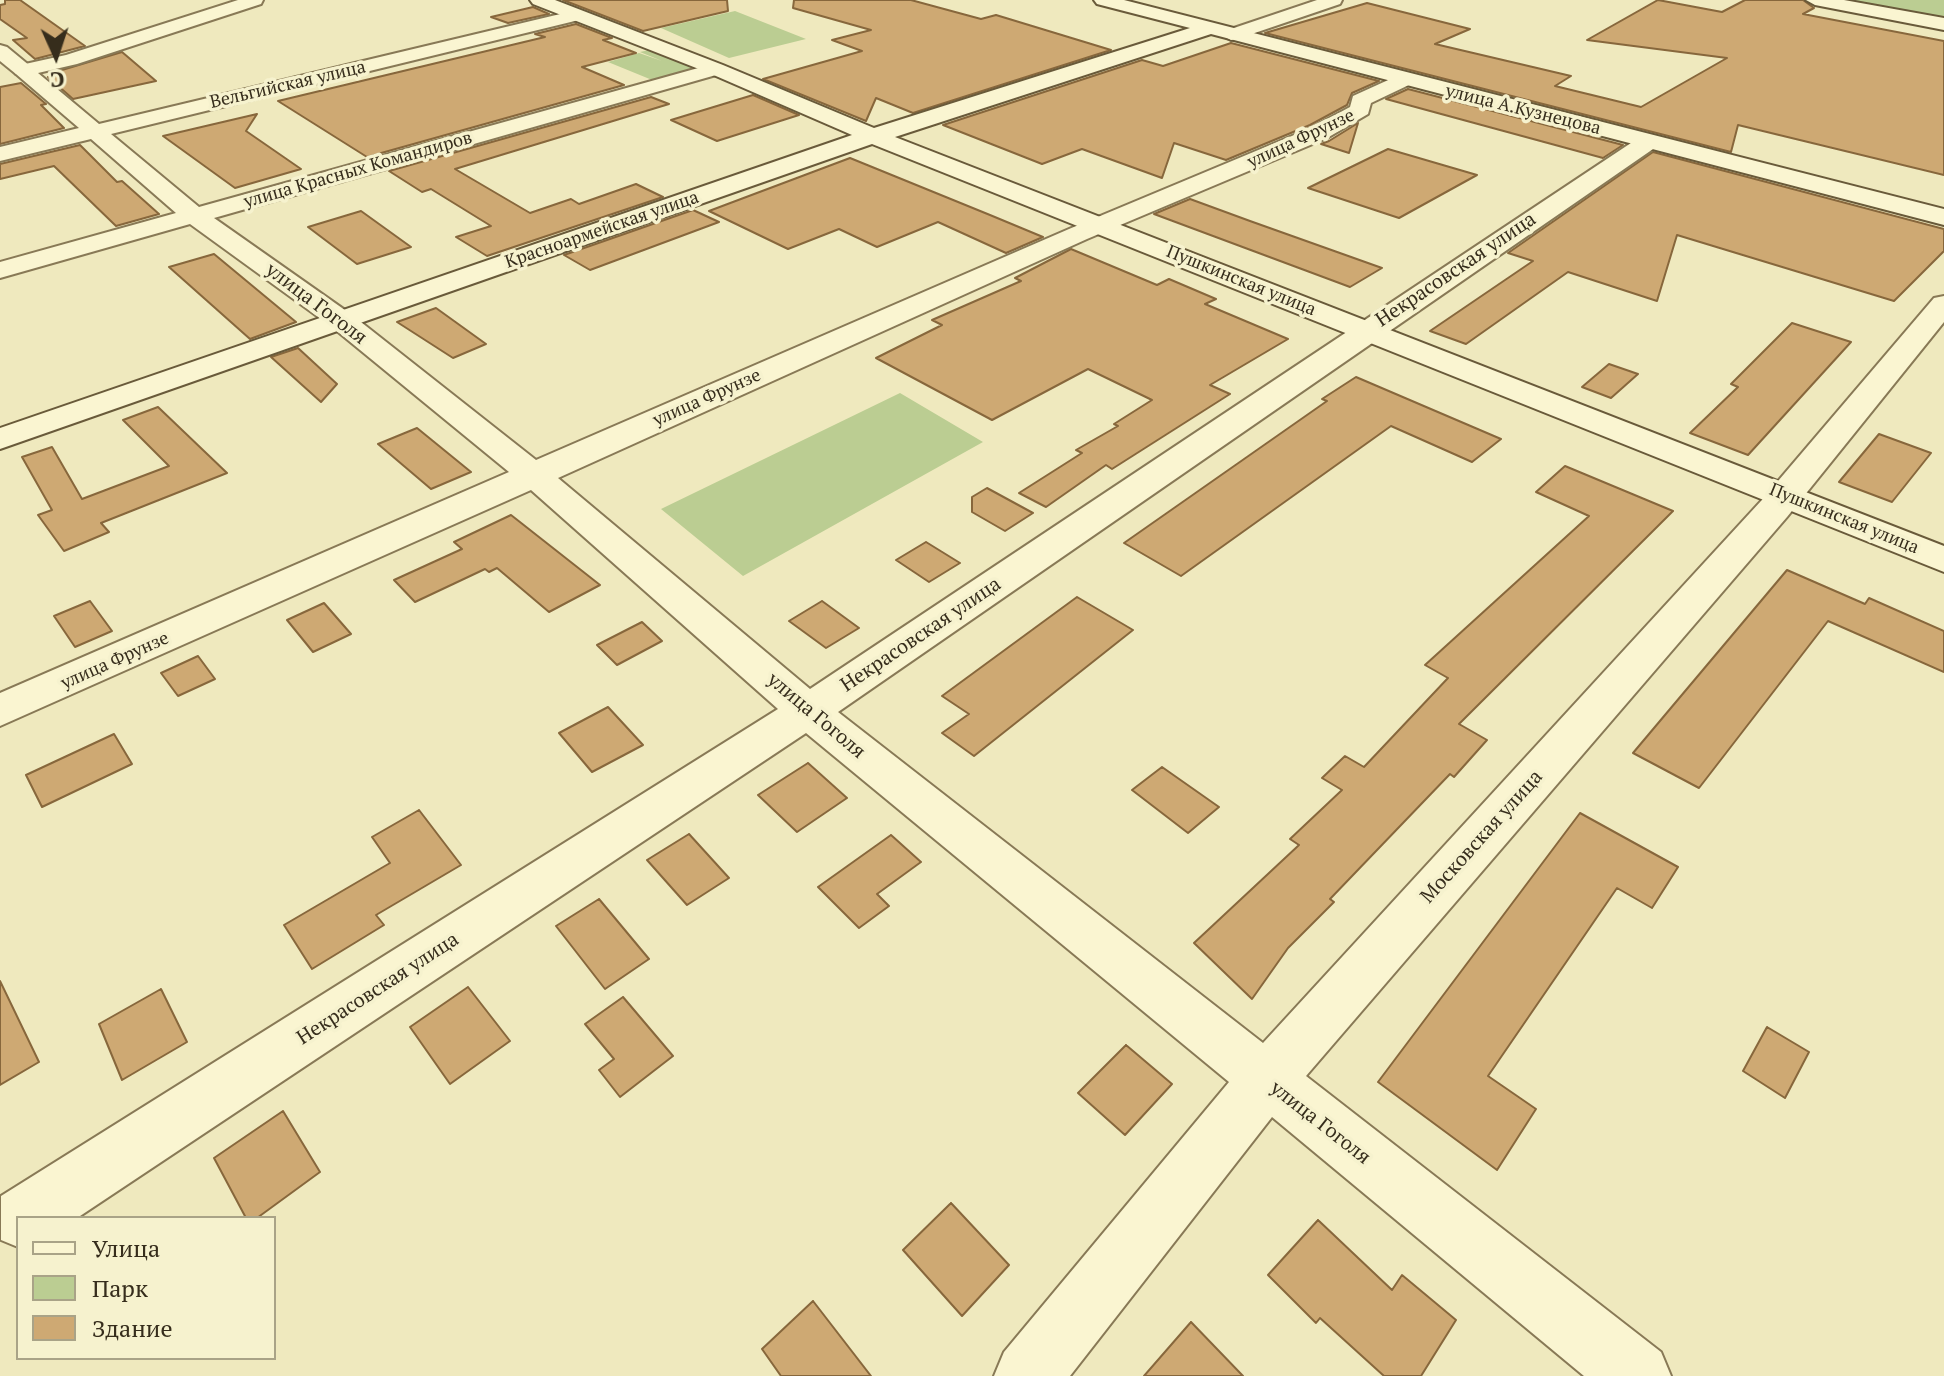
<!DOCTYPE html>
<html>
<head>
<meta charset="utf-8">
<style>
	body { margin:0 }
	#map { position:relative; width:1944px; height:1376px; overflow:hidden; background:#efe9be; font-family:"PT Serif",serif }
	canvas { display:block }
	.legend { position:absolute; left:16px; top:1216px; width:260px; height:144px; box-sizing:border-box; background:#f6f2ce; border:2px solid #a9a387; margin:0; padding:10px 14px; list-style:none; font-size:24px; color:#362d1c }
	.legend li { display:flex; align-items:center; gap:16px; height:40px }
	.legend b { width:40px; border:2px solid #a9a387 }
	.north { position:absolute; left:16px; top:16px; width:80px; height:80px; -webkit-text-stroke:6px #f6f2ce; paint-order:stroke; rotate:177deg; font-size:22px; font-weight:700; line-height:32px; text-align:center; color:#362d1c }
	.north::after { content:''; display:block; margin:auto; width:28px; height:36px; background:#362d1c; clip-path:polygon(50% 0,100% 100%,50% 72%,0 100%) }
</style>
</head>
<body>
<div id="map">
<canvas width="1944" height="1376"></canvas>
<ul class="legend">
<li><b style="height:10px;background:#faf5d1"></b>Улица</li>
<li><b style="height:22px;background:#bbcd92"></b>Парк</li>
<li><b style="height:22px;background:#cea973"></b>Здание</li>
</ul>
<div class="north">С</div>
</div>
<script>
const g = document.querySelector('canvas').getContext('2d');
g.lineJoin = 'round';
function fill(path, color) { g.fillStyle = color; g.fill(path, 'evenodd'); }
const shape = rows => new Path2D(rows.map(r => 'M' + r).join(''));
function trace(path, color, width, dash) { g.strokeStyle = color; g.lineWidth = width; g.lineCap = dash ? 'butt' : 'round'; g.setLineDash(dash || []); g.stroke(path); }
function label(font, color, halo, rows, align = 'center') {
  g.font = font + ' "PT Serif",serif'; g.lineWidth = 7; g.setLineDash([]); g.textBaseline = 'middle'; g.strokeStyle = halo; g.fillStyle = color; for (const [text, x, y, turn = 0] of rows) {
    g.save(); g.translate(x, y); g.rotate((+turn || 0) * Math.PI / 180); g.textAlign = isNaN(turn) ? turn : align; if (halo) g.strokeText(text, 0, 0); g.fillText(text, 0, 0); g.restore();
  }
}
const green = shape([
	[1849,0,1944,0,1944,18],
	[735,11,806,39,729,58,661,28],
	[649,50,700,70,657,82,608,62,639,53,662,61,640,52],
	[900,393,983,442,743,576,661,509]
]);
const building = shape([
	[5,0,20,0,85,46,35,59,13,40,27,38,0,19,0,5,5,4,5,0],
	[563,0,727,0,728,11,643,31,563,0],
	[794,0,911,0,981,19,996,15,1111,50,913,113,876,98,866,121,763,79,862,51,832,40,871,30,793,8,794,0],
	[1658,0,1722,12,1745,0,1803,0,1814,8,1803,14,1944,41,1944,175,1738,125,1731,152,1265,33,1367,3,1470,29,1435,44,1571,76,1555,86,1641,107,1727,58,1587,40,1658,0],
	[533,7,549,14,508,23,491,17,533,7],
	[576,24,612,38,603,40,636,53,582,67,624,85,367,157,278,101,545,37,535,34,576,24],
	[1231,43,1379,81,1352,93,1347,105,1310,125,1226,160,1174,143,1162,178,1082,149,1042,164,943,125,1142,60,1163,66,1231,43],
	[122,52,156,81,73,99,48,77,55,76,52,73,122,52],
	[21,83,46,104,41,105,64,128,0,144,0,87,21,83],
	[1408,89,1623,145,1603,158,1386,99,1408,89],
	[753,95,799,115,717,141,671,120,753,95],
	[651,97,669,104,455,169,530,213,571,199,579,204,636,184,663,197,487,256,456,237,491,226,431,189,422,192,389,171,651,97],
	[257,114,246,131,301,169,235,188,163,136,257,114],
	[1358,123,1349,153,1321,144,1329,141,1358,123],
	[80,145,117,182,122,181,159,214,116,226,54,166,0,179,0,164,80,145],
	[1388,149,1477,175,1399,218,1308,188,1388,149],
	[1653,152,1944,229,1944,251,1894,301,1677,235,1657,301,1568,272,1466,344,1430,331,1533,261,1508,253,1653,152],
	[850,158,990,215,1043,237,1006,253,938,222,877,247,839,229,788,249,709,211,850,158],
	[1190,199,1250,221,1382,268,1350,287,1154,214,1190,199],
	[693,210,719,222,590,270,564,255,693,210],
	[361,211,411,247,357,264,308,227,361,211],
	[1071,249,1157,285,1169,279,1216,299,1205,304,1288,339,1210,385,1230,394,1112,469,1106,465,1046,507,1019,493,1082,453,1076,450,1118,426,1114,424,1152,400,1088,369,992,420,876,358,942,325,932,320,1021,281,1015,278,1071,249],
	[214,254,296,322,250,339,169,267,214,254],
	[436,308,486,344,453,358,397,322,436,308],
	[1792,323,1851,342,1748,455,1690,433,1738,387,1731,384,1792,323],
	[298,348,337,384,321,402,271,357,298,348],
	[1609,364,1638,374,1611,398,1582,387,1609,364],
	[1356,377,1501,439,1472,462,1391,426,1181,576,1124,543,1327,401,1322,399,1356,377],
	[158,407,227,473,101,523,109,532,64,551,38,515,52,510,22,457,52,447,82,499,169,466,123,420,158,407],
	[417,428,471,472,431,489,378,444,417,428],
	[1879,434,1931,453,1892,502,1839,482,1879,434],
	[1565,466,1673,511,1459,724,1487,740,1454,777,1450,774,1330,899,1334,902,1288,948,1252,999,1194,943,1299,845,1290,839,1342,790,1322,778,1345,756,1364,767,1448,678,1425,665,1589,516,1536,492,1565,466],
	[987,488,1033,513,1005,531,972,512,972,497,987,488],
	[511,515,600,585,549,612,497,568,489,572,485,569,415,602,394,580,462,549,454,542,511,515],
	[926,542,960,563,929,582,896,560,926,542],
	[1787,570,1865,604,1869,598,1944,631,1944,672,1828,621,1699,788,1633,753,1787,570],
	[1077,597,1133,630,974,756,942,733,969,714,942,696,1077,597],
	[90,601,112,631,75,647,54,616,90,601],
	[822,601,859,628,826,648,789,621,822,601],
	[324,603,351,634,313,652,287,620,324,603],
	[642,622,662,641,617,665,597,645,642,622],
	[198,656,215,679,178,696,161,673,198,656],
	[608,707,643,745,592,772,559,733,608,707],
	[114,734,132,764,42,807,26,775,114,734],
	[808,763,847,798,797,832,758,795,808,763],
	[1162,767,1219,807,1188,833,1132,790,1162,767],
	[419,810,461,865,376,915,384,925,312,969,284,925,390,863,372,837,419,810],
	[1580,813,1678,867,1652,908,1617,888,1488,1076,1536,1109,1497,1170,1378,1082,1580,813],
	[689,834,729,878,687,905,647,860,689,834],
	[891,835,921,862,877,894,889,906,859,928,818,887,891,835],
	[599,899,649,959,605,989,556,926,599,899],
	[0,981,39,1062,0,1085,0,981],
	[468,987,510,1041,450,1084,410,1027,468,987],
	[161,989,187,1042,122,1080,99,1024,161,989],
	[623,997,673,1056,620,1097,599,1070,614,1059,585,1024,623,997],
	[1767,1027,1809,1052,1785,1098,1743,1071,1767,1027],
	[1126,1045,1172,1084,1125,1135,1078,1093,1126,1045],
	[283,1111,320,1172,257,1218,246,1218,214,1158,283,1111],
	[951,1203,1009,1265,962,1316,903,1250,951,1203],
	[1318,1220,1392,1290,1402,1275,1456,1320,1421,1376,1384,1376,1320,1318,1316,1323,1268,1275,1318,1220],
	[813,1301,871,1376,781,1376,762,1349,813,1301],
	[1191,1322,1243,1376,1144,1376,1191,1322]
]);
const minor = shape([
	[238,0,263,0,261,4,77,64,38,73,99,124,577,10,586,15,583,19,111,134,199,207,709,65,716,63,726,69,723,73,214,218,352,315,536,460,1069,229,1311,128,1350,107,1353,96,1397,76,1411,76,1414,80,1411,84,1371,103,1368,114,1327,138,1087,239,558,478,810,689,1640,137,1656,137,1659,142,1656,147,838,712,1263,1043,1761,501,1934,298,1944,296,1944,322,1787,517,1306,1076,1661,1352,1671,1376,1584,1376,1272,1117,1070,1376,994,1376,1004,1352,1229,1082,806,733,77,1218,18,1218,18,1247,1,1240,1,1196,778,709,531,490,0,726,0,693,509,472,332,327,190,224,0,278,0,262,176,213,91,139,0,161,0,147,79,128,16,74,13,70,16,66,66,55,238,0],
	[1317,0,1342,0,1340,4,1237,39,1231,40,1222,35,1225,31,1317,0]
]);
const tertiary = shape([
	[0,45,7,47,30,66,33,70,30,74,16,74,0,61,0,45]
]);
const secondary = shape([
	[530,0,555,0,723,65,874,128,1190,28,1097,4,1094,0,1124,0,1944,209,1944,225,1211,34,895,137,1944,546,1944,572,872,144,0,449,0,428,852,135,709,73,533,4,530,0],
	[1806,0,1844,0,1944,18,1944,30,1815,5,1806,0]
]);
const farStreetnames = [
	["Вельгийская улица",288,85,-13],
	["улица А.Кузнецова",1523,110,14],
	["улица Фрунзе",1301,139,-25],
	["улица Красных Командиров",358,170,-16],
	["Красноармейская улица",602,230,-19],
	["Пушкинская улица",1241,281,22],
	["улица Фрунзе",707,398,-24],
	["Пушкинская улица",1844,519,22],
	["улица Фрунзе",115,661,-24]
];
const streetNames = [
	["Некрасовская улица",1456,270,-34],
	["улица Гоголя",316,304,37],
	["Некрасовская улица",921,635,-34],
	["улица Гоголя",816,716,40],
	["Московская улица",1482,837,-48],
	["Некрасовская улица",378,989,-33],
	["улица Гоголя",1320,1123,38]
];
fill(green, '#bbcd92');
fill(building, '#cea973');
trace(building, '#87673c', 2);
trace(minor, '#887956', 4);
trace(tertiary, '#887956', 4);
trace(secondary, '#695a3a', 4);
fill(minor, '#faf5d1');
fill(tertiary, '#faf5d1');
fill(secondary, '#faf5d1');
label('18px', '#362d1c', '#f6f2ce', farStreetnames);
label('20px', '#362d1c', '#f6f2ce', streetNames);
</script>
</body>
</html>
